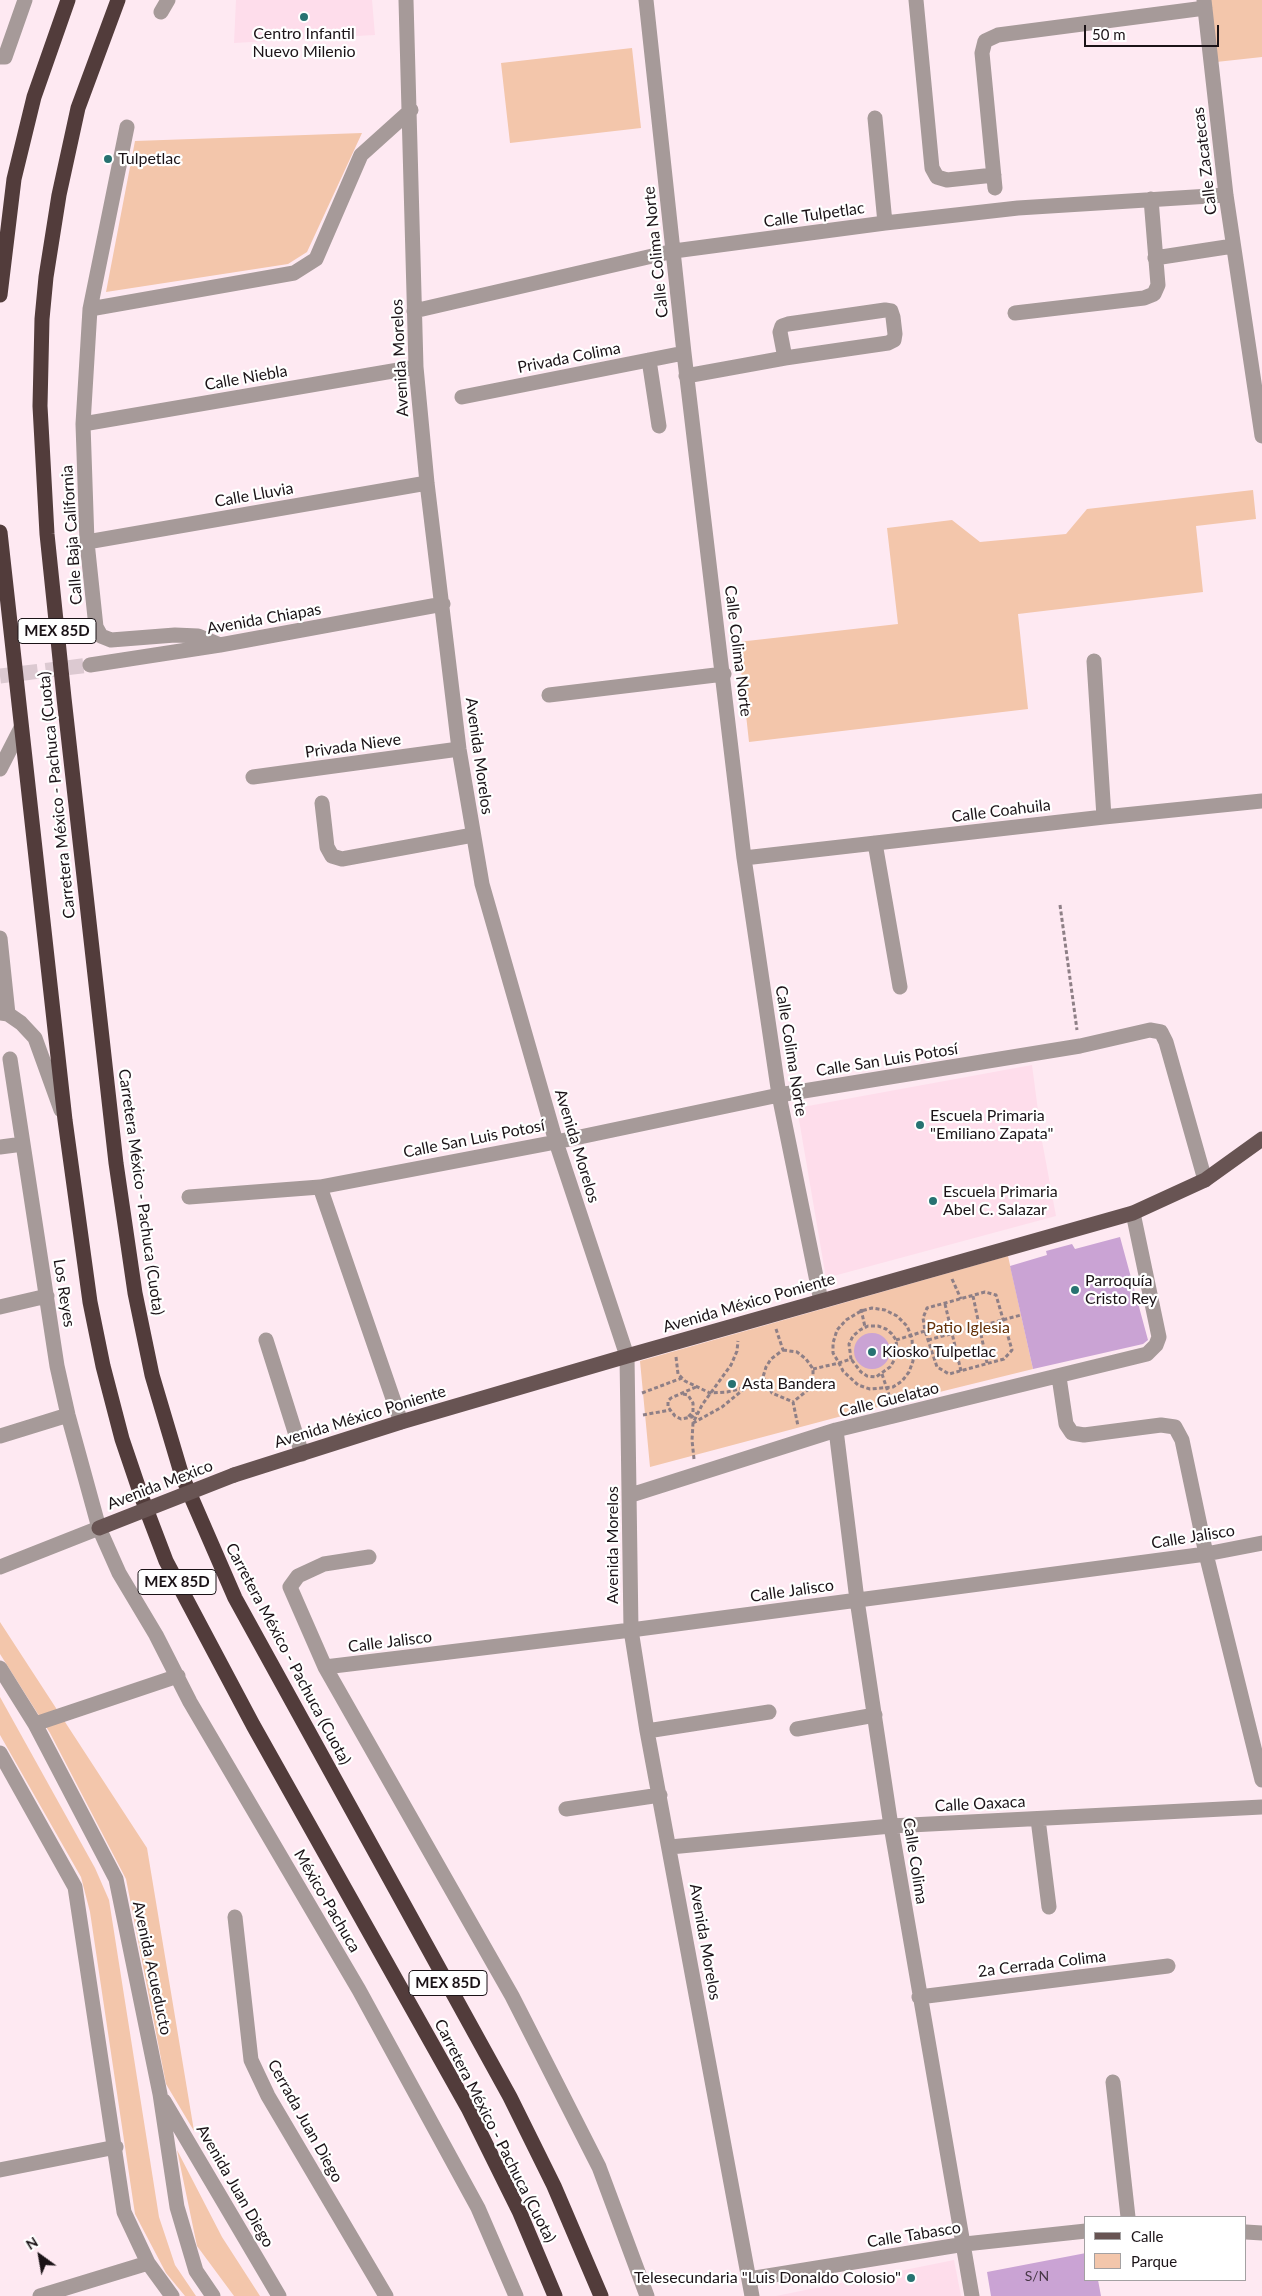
<!DOCTYPE html>
<html>
<head>
<meta charset="utf-8">
<style>
	body { margin:0 }
	#map { position:relative; width:1262px; height:2296px; overflow:hidden; background:#fee9f2; font-family:Lato,sans-serif }
	canvas { display:block }
	.legend { position:absolute; left:1084px; top:2216px; width:162px; height:65px; box-sizing:border-box; background:#fff; border:1px solid #a4a1a2; margin:0; padding:6px 9px; list-style:none; font-size:15px; color:#1b1317 }
	.legend li { display:flex; align-items:center; gap:10px; height:25px }
	.legend b { width:25px; border:1px solid #a4a1a2 }
	.north { position:absolute; left:15px; top:2231px; width:50px; height:50px; -webkit-text-stroke:4px #fff; paint-order:stroke; rotate:328deg; font-size:14px; font-weight:700; line-height:20px; text-align:center; color:#1b1317 }
	.north::after { content:''; display:block; margin:auto; width:18px; height:22px; background:#1b1317; clip-path:polygon(50% 0,100% 100%,50% 72%,0 100%) }
	.scale { position:absolute; left:1084px; top:25px; width:135px; height:22px; box-sizing:border-box; border:2px solid #1b1317; border-top:0; padding-left:6px; font-size:15px; line-height:18px; white-space:nowrap; color:#1b1317; -webkit-text-stroke:4px #fff; paint-order:stroke }
</style>
</head>
<body>
<div id="map">
<canvas width="1262" height="2296"></canvas>
<ul class="legend">
<li><b style="height:6px;background:#685453"></b>Calle</li>
<li><b style="height:14px;background:#f3c6ab"></b>Parque</li>
</ul>
<div class="north">N</div>
<div class="scale">50 m</div>
</div>
<script>
const g = document.querySelector('canvas').getContext('2d');
g.lineJoin = 'round';
function fill(path, color) { g.fillStyle = color; g.fill(path, 'evenodd'); }
const shape = rows => new Path2D(rows.map(r => 'M' + r).join(''));
function trace(path, color, width, dash) { g.strokeStyle = color; g.lineWidth = width; g.lineCap = dash ? 'butt' : 'round'; g.setLineDash(dash || []); g.stroke(path); }
function label(font, color, halo, rows, align = 'center') {
  g.font = font + ' Lato,sans-serif'; g.lineWidth = 4.5; g.setLineDash([]); g.textBaseline = 'middle'; g.strokeStyle = halo; g.fillStyle = color; for (const [text, x, y, turn = 0] of rows) {
    g.save(); g.translate(x, y); g.rotate((+turn || 0) * Math.PI / 180); g.textAlign = isNaN(turn) ? turn : align; if (halo) g.strokeText(text, 0, 0); g.fillText(text, 0, 0); g.restore();
  }
}
const built = shape([
	[236,0,372,0,375,35,234,43],
	[1032,1065,1042,1141,1056,1216,826,1278,797,1108],
	[954,2260,961,2296,776,2296]
]);
const green = shape([
	[1199,0,1262,0,1262,57,1207,63],
	[632,48,641,128,510,143,501,63],
	[362,133,307,252,288,264,106,292,135,141],
	[1253,490,1256,519,1196,526,1203,592,1018,614,1028,709,749,742,738,642,898,624,887,528,952,520,980,542,1066,534,1087,509],
	[1008,1256,1033,1369,842,1416,650,1467,640,1361],
	[0,1622,147,1848,194,2131,166,2084,126,1879,50,1733,0,1654],
	[0,1697,95,1868,109,1900,159,2217,175,2265,196,2296,185,2296,166,2273,135,2214,90,1912,81,1877,0,1735],
	[177,2150,222,2237,260,2296,234,2296,197,2246]
]);
const building = shape([
	[1120,1237,1148,1340,1143,1344,1033,1369,1010,1266,1047,1255,1046,1251,1072,1244,1075,1249],
	'854 1351a18 18 0 1 1 36 0a18 18 0 1 1-36 0Z',
	[1086,2253,1086,2280,1098,2280,1101,2296,991,2296,987,2272]
]);
const minorTunnel = shape([
	[0,676,90,665]
]);
const path = shape([
	[1060,905,1077,1030],
	[952,1279,961,1299],
	[973,1296,987,1363],
	[945,1304,961,1371],
	[861,1309,865,1327],
	[776,1329,783,1350,771,1359,766,1367,763,1377,772,1393,793,1402,798,1426],
	[896,1340,925,1331,923,1318,927,1308,985,1292,996,1295,1012,1350,1004,1359,949,1374,937,1367,925,1331],
	[928,1340,1021,1315],
	[783,1350,797,1352,806,1359,813,1369,813,1380,809,1389,793,1402],
	[676,1357,678,1374,685,1381,710,1393,727,1392,765,1383],
	[813,1369,839,1363,843,1371,858,1385,870,1389,893,1387,902,1381,909,1372,913,1361,912,1338,907,1326,897,1316,885,1310,872,1308,861,1311,846,1320,837,1330,833,1343,833,1353,839,1363,851,1359,849,1344,853,1336,860,1330,868,1326,878,1326,886,1329,892,1334,896,1340,897,1349,895,1359,890,1367,876,1377,867,1376,861,1372,851,1359],
	[882,1374,891,1401],
	[696,1387,671,1398,668,1401,668,1407,675,1416,681,1419,692,1417,697,1413],
	[642,1393,682,1378],
	[683,1394,688,1395,693,1403,693,1412,688,1417],
	[643,1415,670,1410],
	[693,1423,722,1407,744,1389],
	[694,1459,692,1440,693,1423,702,1405,731,1365,737,1351,738,1341]
]);
const minor = shape([
	[406,0,416,367,427,483,459,749,482,884,556,1142,627,1356,631,1630,647,1731,752,2296],
	[646,0,684,353,744,858,779,1095,821,1301],
	[916,0,932,168,937,177,947,180,994,175],
	[1204,0,1226,195,1262,436],
	[161,12,168,0],
	[0,57,5,57,25,0],
	[875,118,885,223],
	[127,127,90,309,83,424,87,542,96,627,101,636,111,640,175,635,198,636,220,645],
	[995,188,982,53,985,41,998,35,1205,8],
	[1155,258,1233,246],
	[90,309,294,273,316,259,361,155,411,110],
	[414,311,674,251,885,223,1018,208,1226,195],
	[1015,313,1144,298,1154,294,1158,285,1151,199],
	[649,360,659,426],
	[686,376,785,358,888,343,894,340,895,334,893,317,891,311,885,310,788,324,782,326,780,332,785,358],
	[462,397,684,353],
	[83,424,416,367],
	[87,542,427,483],
	[1094,661,1104,817],
	[90,665,220,645,443,604],
	[549,695,724,674],
	[0,769,21,728],
	[253,777,459,749],
	[322,803,327,847,332,856,342,859,473,835],
	[875,843,900,987],
	[744,858,1104,817,1262,801],
	[0,938,8,1014],
	[0,1013,8,1014,21,1023,35,1038,61,1110],
	[10,1059,57,1366,68,1415,99,1528,119,1573,156,1635,190,1702,359,1990,478,2208,516,2296],
	[0,1147,23,1144],
	[320,1187,401,1422],
	[189,1197,320,1187,556,1142,779,1095,1080,1046,1150,1030,1161,1032,1166,1042,1205,1180],
	[0,1307,47,1296],
	[266,1340,302,1454],
	[1059,1377,1066,1424,1072,1433,1084,1435,1161,1425,1175,1427,1182,1440,1206,1554,1262,1780],
	[836,1430,857,1600,891,1826,972,2296],
	[0,1436,68,1415],
	[631,1495,836,1430,1147,1354,1156,1345,1159,1337,1133,1213],
	[369,1557,324,1564,298,1576,290,1587,325,1667,512,1996,599,2167,647,2296],
	[0,1567,99,1528],
	[325,1667,631,1630,1206,1554,1262,1543],
	[0,1668,35,1724,116,1879,160,2094,177,2207,196,2271,213,2296],
	[35,1724,178,1676],
	[797,1729,875,1715],
	[647,1731,769,1712],
	[0,1753,75,1887,124,2212,148,2263,172,2296],
	[566,1809,660,1795],
	[1038,1819,1049,1907],
	[670,1847,891,1826,1262,1807],
	[235,1917,251,2060,268,2096,386,2296],
	[919,1997,1168,1966],
	[1113,2082,1128,2217],
	[164,2101,279,2296],
	[0,2170,116,2147],
	[1246,2232,1262,2233],
	[749,2279,965,2244,1086,2231],
	[40,2296,148,2263]
]);
const major = shape([
	[234,1475,401,1422,627,1356,1133,1213,1205,1180,1262,1139]
]);
const highway = shape([
	[118,0,78,108,59,195,46,277,42,319,40,406,47,534,64,698,116,1163,135,1293,152,1375,182,1476,235,1598,510,2097,554,2186,601,2296],
	[0,295,14,179,34,97,68,0],
	[0,532,65,1120,90,1302,103,1366,122,1439,142,1498,166,1561,253,1725,468,2108,520,2213,555,2296]
]);
const majorBridge = shape([
	[99,1528,234,1475]
]);
const markers = [
	[304,17,5,"#277271"],
	[108,159,5,"#277271"],
	[920,1125,5,"#277271"],
	[933,1201,5,"#277271"],
	[1075,1290,5,"#277271"],
	[872,1352,5,"#277271"],
	[732,1384,5,"#277271"],
	[911,2278,5,"#277271"]
];
const numberNames = [
	["S/N",1037,2276]
];
const shields = [
	[57,631,78],
	[177,1582,78],
	[448,1983,78]
];
const shieldNames = [
	["MEX 85D",57,631],
	["MEX 85D",177,1582],
	["MEX 85D",448,1983]
];
const poiNames = [
	["Centro Infantil",304,34,"center"],
	["Nuevo Milenio",304,52,"center"],
	["Tulpetlac",118,159],
	["Escuela Primaria",930,1116],
	["\"Emiliano Zapata\"",930,1134],
	["Escuela Primaria",943,1192],
	["Abel C. Salazar",943,1210],
	["Parroquía",1085,1281],
	["Cristo Rey",1085,1299],
	["Kiosko Tulpetlac",882,1352],
	["Asta Bandera",742,1384],
	["Telesecundaria \"Luis Donaldo Colosio\"",901,2278,"right"]
];
const streetNames = [
	["Calle Zacatecas",1205,161,-97],
	["Calle Tulpetlac",814,215,-8],
	["Calle Colima Norte",656,252,-96],
	["Avenida Morelos",400,358,-93],
	["Privada Colima",569,358,-11],
	["Calle Niebla",246,378,-10],
	["Calle Lluvia",254,495,-10],
	["Calle Baja California",72,535,-94],
	["Avenida Chiapas",264,619,-10],
	["Calle Colima Norte",738,651,83],
	["Privada Nieve",353,746,-8],
	["Avenida Morelos",479,756,82],
	["Carretera México - Pachuca (Cuota)",57,795,-96],
	["Calle Coahuila",1001,811,-7],
	["Calle Colima Norte",791,1051,81],
	["Calle San Luis Potosí",887,1060,-9],
	["Calle San Luis Potosí",474,1139,-11],
	["Avenida Morelos",577,1146,73],
	["Carretera México - Pachuca (Cuota)",141,1192,82],
	["Los Reyes",64,1293,81],
	["Avenida México Poniente",749,1303,-16],
	["Calle Guelatao",889,1400,-14],
	["Avenida México Poniente",360,1417,-17],
	["Avenida Mexico",160,1485,-21],
	["Calle Jalisco",1193,1537,-9],
	["Avenida Morelos",613,1545,-90],
	["Calle Jalisco",792,1591,-8],
	["Calle Jalisco",390,1642,-7],
	["Carretera México - Pachuca (Cuota)",288,1654,62],
	["Calle Oaxaca",980,1804,-3],
	["Calle Colima",915,1861,81],
	["México-Pachuca",327,1901,60],
	["Avenida Morelos",705,1942,80],
	["2a Cerrada Colima",1042,1964,-7],
	["Avenida Acueducto",152,1968,78],
	["Cerrada Juan Diego",305,2121,61],
	["Carretera México - Pachuca (Cuota)",495,2131,63],
	["Avenida Juan Diego",235,2186,60],
	["Calle Tabasco",914,2235,-9]
];
const parkNames = [
	["Patio Iglesia",968,1328]
];
fill(built, '#feddeb');
fill(green, '#f3c6ab');
fill(building, '#caa3d4');
trace(minorTunnel, '#dcc9d1', 15, [15, 8]);
trace(path, '#8e7f86', 3, [4, 2.5]);
trace(minor, '#a69a99', 15);
trace(major, '#685453', 15);
trace(highway, '#523c3b', 15);
trace(majorBridge, '#685453', 15);
for (const [x, y, r, color] of markers) { const dot = new Path2D(); dot.arc(x, y, r, 0, 2 * Math.PI); g.fillStyle = color; g.fill(dot); trace(dot, '#fff', 2); }
label('14px', '#473746', null, numberNames);
for (const [x, y, w] of shields) { const box = new Path2D(); box.roundRect(x - w / 2, y - 12.5, w, 25, 4); g.fillStyle = '#fff'; g.fill(box); trace(box, '#1b1317', 1); }
label('bold 15px', '#1b1317', null, shieldNames);
label('16px', '#1b1317', '#fff', poiNames, 'left');
label('16px', '#1b1317', '#fff', streetNames);
label('16px', '#622f06', '#fff', parkNames);
</script>
</body>
</html>
